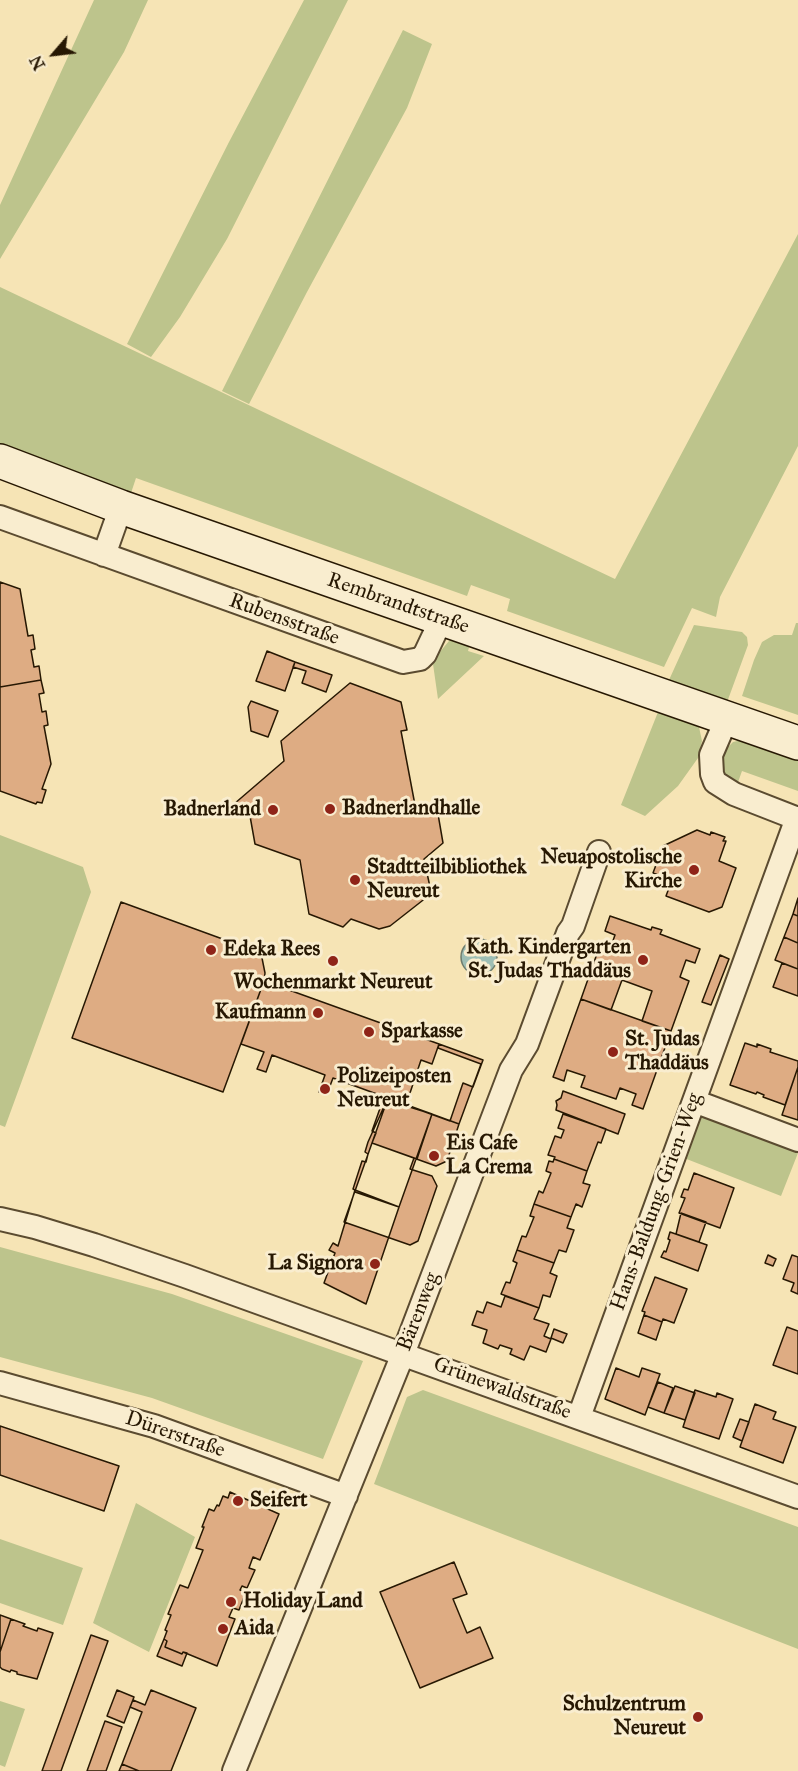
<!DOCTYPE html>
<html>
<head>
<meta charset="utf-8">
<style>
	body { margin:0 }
	#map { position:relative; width:798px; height:1771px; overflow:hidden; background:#f6e4b5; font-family:"IM FELL Great Primer",serif }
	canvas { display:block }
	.north { position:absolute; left:24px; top:24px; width:60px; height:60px; -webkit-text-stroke:4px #f9edcf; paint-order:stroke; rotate:242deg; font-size:16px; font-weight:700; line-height:24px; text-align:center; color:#271803 }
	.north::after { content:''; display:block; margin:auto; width:21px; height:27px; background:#271803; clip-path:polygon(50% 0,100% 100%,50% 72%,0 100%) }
</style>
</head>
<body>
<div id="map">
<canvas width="798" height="1771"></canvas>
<div class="north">N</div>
</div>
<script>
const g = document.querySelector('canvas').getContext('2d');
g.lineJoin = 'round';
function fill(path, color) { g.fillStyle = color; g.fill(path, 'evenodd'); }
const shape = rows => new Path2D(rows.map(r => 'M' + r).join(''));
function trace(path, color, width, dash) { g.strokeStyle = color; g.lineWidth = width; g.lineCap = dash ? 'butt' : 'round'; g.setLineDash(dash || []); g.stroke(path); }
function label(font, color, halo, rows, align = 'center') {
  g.font = font + ' "IM FELL Great Primer",serif'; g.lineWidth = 6; g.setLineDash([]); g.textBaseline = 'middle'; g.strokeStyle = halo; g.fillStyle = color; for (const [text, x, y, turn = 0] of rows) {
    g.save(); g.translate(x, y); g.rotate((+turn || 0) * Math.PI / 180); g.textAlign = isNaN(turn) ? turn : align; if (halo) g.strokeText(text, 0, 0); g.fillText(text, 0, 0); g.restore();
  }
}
const green = shape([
	[94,0,148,0,124,52,0,259,0,205],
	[304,0,348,0,227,239,180,317,151,357,127,344,229,142],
	[403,30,432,44,407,108,307,292,249,404,222,391],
	[798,234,798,446,720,597,716,617,692,608,664,667,507,611,510,599,471,585,467,596,136,478,131,493,0,446,0,287,615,579],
	[796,623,798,623,798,715,742,696,754,660,762,642,774,635,792,635],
	[694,625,742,632,747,637,748,645,726,705,671,688,669,680],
	[464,638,471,640,468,651,484,656,438,699,433,664,434,659,449,641],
	[660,707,692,721,699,727,702,741,698,758,678,786,645,816,621,805],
	[742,740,798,758,798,791,742,771,737,785,730,780,725,774,723,765,725,750,733,742],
	[0,835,83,867,91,892,5,1127,0,1125],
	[701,1115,798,1153,781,1196,684,1158],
	[0,1247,172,1294,363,1361,323,1459,152,1398,0,1357],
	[423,1390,798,1527,798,1649,374,1484,407,1397],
	[136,1503,195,1537,149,1652,93,1623],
	[0,1539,83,1568,63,1625,0,1603],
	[0,1701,25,1709,5,1767,0,1765]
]);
const water = shape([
	'461 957a18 18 0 1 1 36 0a18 18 0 1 1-36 0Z'
]);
const building = shape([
	[0,582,20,589,28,636,33,635,35,649,31,650,34,667,39,666,41,680,0,687,0,582],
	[267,651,295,662,285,691,256,681,267,651],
	[295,662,332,675,326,692,302,683,306,671,293,667,295,662],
	[41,680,44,693,39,694,42,712,46,711,48,725,44,726,51,764,42,789,46,790,42,803,37,802,36,804,0,791,0,687,41,680],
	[350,683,401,702,407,730,401,731,415,805,438,814,443,843,424,859,430,887,427,897,390,926,379,929,351,919,343,927,309,914,300,860,255,844,250,816,236,812,234,804,284,761,281,741,350,683],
	[251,701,278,711,268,737,251,731,248,707,251,701],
	[697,830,710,835,711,832,725,837,723,841,726,841,719,861,736,868,722,907,709,912,666,896,672,880,653,873,663,846,697,830],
	[798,898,798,916,793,914,798,898],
	[121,902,261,953,265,973,264,981,223,1092,72,1038,121,902],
	[793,914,798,916,798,943,784,937,793,914],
	[610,916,651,930,652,927,662,930,660,934,700,949,695,963,686,960,680,977,689,981,671,1031,642,1021,652,991,622,980,611,1010,581,999,599,948,609,952,615,935,605,931,610,916],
	[784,937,798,943,798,969,775,960,784,937],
	[720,955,729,959,711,1005,702,1002,720,955],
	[782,963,798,969,798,996,773,987,782,963],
	[264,981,439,1044,438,1048,481,1064,459,1124,333,1078,327,1094,319,1092,325,1075,272,1055,266,1072,257,1069,264,1052,241,1044,264,981],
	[581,999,671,1031,643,1109,632,1105,636,1094,620,1088,616,1099,581,1087,585,1076,567,1070,564,1081,553,1077,581,999],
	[745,1043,757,1047,757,1044,771,1049,770,1052,798,1061,798,1067,785,1105,763,1097,764,1095,757,1092,756,1094,730,1085,745,1043],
	[439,1044,483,1060,473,1087,463,1083,450,1121,406,1105,421,1060,432,1064,439,1044],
	[798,1067,798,1120,782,1115,798,1067],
	[563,1091,625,1114,618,1134,556,1110,557,1105,556,1101,561,1098,563,1091],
	[384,1097,432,1114,417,1159,372,1143,376,1133,372,1131,384,1097],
	[388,1098,459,1124,447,1161,436,1166,372,1143,388,1098],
	[387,1100,432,1114,399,1207,355,1192,355,1190,353,1189,362,1161,366,1162,368,1154,365,1152,368,1142,387,1100],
	[563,1114,606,1129,601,1143,598,1142,587,1171,554,1159,555,1157,548,1155,555,1136,561,1138,564,1130,558,1128,563,1114],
	[372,1143,414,1158,410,1169,432,1176,437,1186,418,1241,410,1245,344,1222,372,1143],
	[554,1159,587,1171,583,1183,590,1185,582,1207,576,1204,571,1217,534,1204,539,1191,543,1193,551,1173,546,1171,549,1161,553,1162,554,1159],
	[694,1173,734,1188,720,1228,679,1213,685,1198,681,1197,684,1189,688,1190,694,1173],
	[355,1190,399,1207,366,1304,324,1283,335,1253,329,1250,333,1243,338,1246,355,1190],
	[534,1204,571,1217,567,1228,574,1230,566,1252,559,1250,554,1263,517,1250,522,1236,526,1237,534,1217,530,1216,534,1204],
	[681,1213,706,1222,699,1242,676,1234,681,1213],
	[670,1232,707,1245,698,1271,661,1257,664,1251,666,1252,670,1240,668,1239,670,1232],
	[517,1250,554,1263,550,1273,557,1276,550,1297,543,1295,539,1308,501,1294,506,1282,510,1283,517,1263,513,1261,517,1250],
	[768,1255,776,1259,773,1266,765,1263,768,1255],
	[792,1255,798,1257,798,1294,791,1291,794,1283,783,1279,792,1255],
	[655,1277,687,1289,674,1323,663,1319,662,1322,644,1315,645,1312,642,1311,655,1277],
	[505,1296,539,1308,534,1319,549,1324,544,1336,551,1339,546,1352,530,1346,524,1360,510,1354,512,1349,500,1345,498,1349,483,1343,487,1330,472,1325,477,1311,483,1313,487,1302,501,1307,505,1296],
	[644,1315,662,1322,656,1340,638,1333,644,1315],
	[787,1327,798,1331,798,1374,773,1365,787,1327],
	[554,1329,567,1334,563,1343,551,1338,554,1329],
	[616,1368,639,1377,642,1368,660,1374,645,1415,605,1399,616,1368],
	[658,1382,673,1388,664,1413,648,1407,658,1382],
	[675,1386,695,1393,685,1420,664,1413,675,1386],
	[695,1390,716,1397,717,1393,733,1399,719,1439,683,1427,695,1390],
	[755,1404,776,1412,773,1419,796,1427,783,1463,740,1447,755,1404],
	[740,1419,749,1422,742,1441,733,1437,740,1419],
	[0,1426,119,1466,104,1511,0,1475,0,1426],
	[230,1492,279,1514,260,1560,253,1557,249,1568,255,1570,247,1588,242,1586,240,1590,246,1592,239,1610,233,1608,229,1617,235,1619,217,1666,183,1652,182,1654,165,1647,167,1641,164,1639,167,1631,165,1630,171,1615,168,1614,180,1585,188,1588,203,1550,196,1548,204,1527,202,1527,209,1509,214,1511,217,1505,219,1506,223,1496,228,1498,230,1492],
	[454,1562,467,1594,453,1599,467,1633,480,1627,493,1658,420,1688,380,1592,454,1562],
	[0,1615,11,1619,0,1652,0,1615],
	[11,1619,25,1624,23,1626,37,1631,38,1628,53,1633,37,1679,17,1674,17,1672,11,1670,10,1672,2,1669,0,1667,0,1652,11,1619],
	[91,1635,108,1641,61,1771,42,1771,91,1635],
	[164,1639,167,1641,165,1647,182,1654,183,1652,187,1653,182,1666,157,1656,164,1639],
	[117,1690,134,1697,124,1723,107,1716,117,1690],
	[151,1690,196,1708,171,1771,139,1771,122,1764,142,1712,130,1707,133,1700,145,1705,151,1690],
	[105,1721,122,1727,106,1771,87,1771,105,1721],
	[122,1764,139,1771,119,1771,122,1764]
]);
const street = shape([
	[0,517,403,662,420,659,425,654,442,618],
	[104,555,121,507],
	[727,718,711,755,712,774,715,782,734,794,798,819],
	[694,1101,798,1140],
	[0,1219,35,1227,94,1245,185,1276,798,1497],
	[0,1383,154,1426,346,1496],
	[579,1417,797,818],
	[234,1771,403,1354,511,1070,527,1044,568,933,573,926,599,852]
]);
const secondary = shape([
	[0,461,121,507,798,743]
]);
const markers = [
	[330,809,6,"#8f2418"],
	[273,810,6,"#8f2418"],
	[694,870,6,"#8f2418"],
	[355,880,6,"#8f2418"],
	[211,950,6,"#8f2418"],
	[643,960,6,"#8f2418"],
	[333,961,6,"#8f2418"],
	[318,1013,6,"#8f2418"],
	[369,1032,6,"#8f2418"],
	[613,1052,6,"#8f2418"],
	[325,1089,6,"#8f2418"],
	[434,1156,6,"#8f2418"],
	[375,1264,6,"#8f2418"],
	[238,1501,6,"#8f2418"],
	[231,1602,6,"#8f2418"],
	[223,1629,6,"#8f2418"],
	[698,1717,6,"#8f2418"]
];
const streetNames = [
	["Rembrandtstraße",398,604,19],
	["Rubensstraße",284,620,20],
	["Hans-Baldung-Grien-Weg",657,1202,-70],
	["Bärenweg",419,1312,-69],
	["Grünewaldstraße",502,1389,20],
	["Dürerstraße",175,1435,19]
];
const poiNames = [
	["Badnerlandhalle",342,809],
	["Badnerland",261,810,"right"],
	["Neuapostolische",682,858,"right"],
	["Kirche",682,882,"right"],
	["Stadtteilbibliothek",367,868],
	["Neureut",367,892],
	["Kath. Kindergarten",631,948,"right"],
	["St. Judas Thaddäus",631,972,"right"],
	["Edeka Rees",223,950],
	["Wochenmarkt Neureut",333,983,"center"],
	["Kaufmann",306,1013,"right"],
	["Sparkasse",381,1032],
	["St. Judas",625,1040],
	["Thaddäus",625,1064],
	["Polizeiposten",337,1077],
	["Neureut",337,1101],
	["Eis Cafe",446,1144],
	["La Crema",446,1168],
	["La Signora",363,1264,"right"],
	["Seifert",250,1501],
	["Holiday Land",243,1602],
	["Aida",235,1629],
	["Schulzentrum",686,1705,"right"],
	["Neureut",686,1729,"right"]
];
fill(green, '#bdc48c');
fill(water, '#9ebeb4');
trace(water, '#6e7c6d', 1.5);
fill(building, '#deac83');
trace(building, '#271803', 1.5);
trace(street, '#5b4b30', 26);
trace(secondary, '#271803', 36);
trace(street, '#f9edcf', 22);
trace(secondary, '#f9edcf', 33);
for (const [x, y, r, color] of markers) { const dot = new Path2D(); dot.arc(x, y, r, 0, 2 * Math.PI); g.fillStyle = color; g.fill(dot); trace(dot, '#f9edcf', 2); }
label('21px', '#271803', '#f9edcf', streetNames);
label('bold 21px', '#271803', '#f9edcf', poiNames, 'left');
</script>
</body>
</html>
